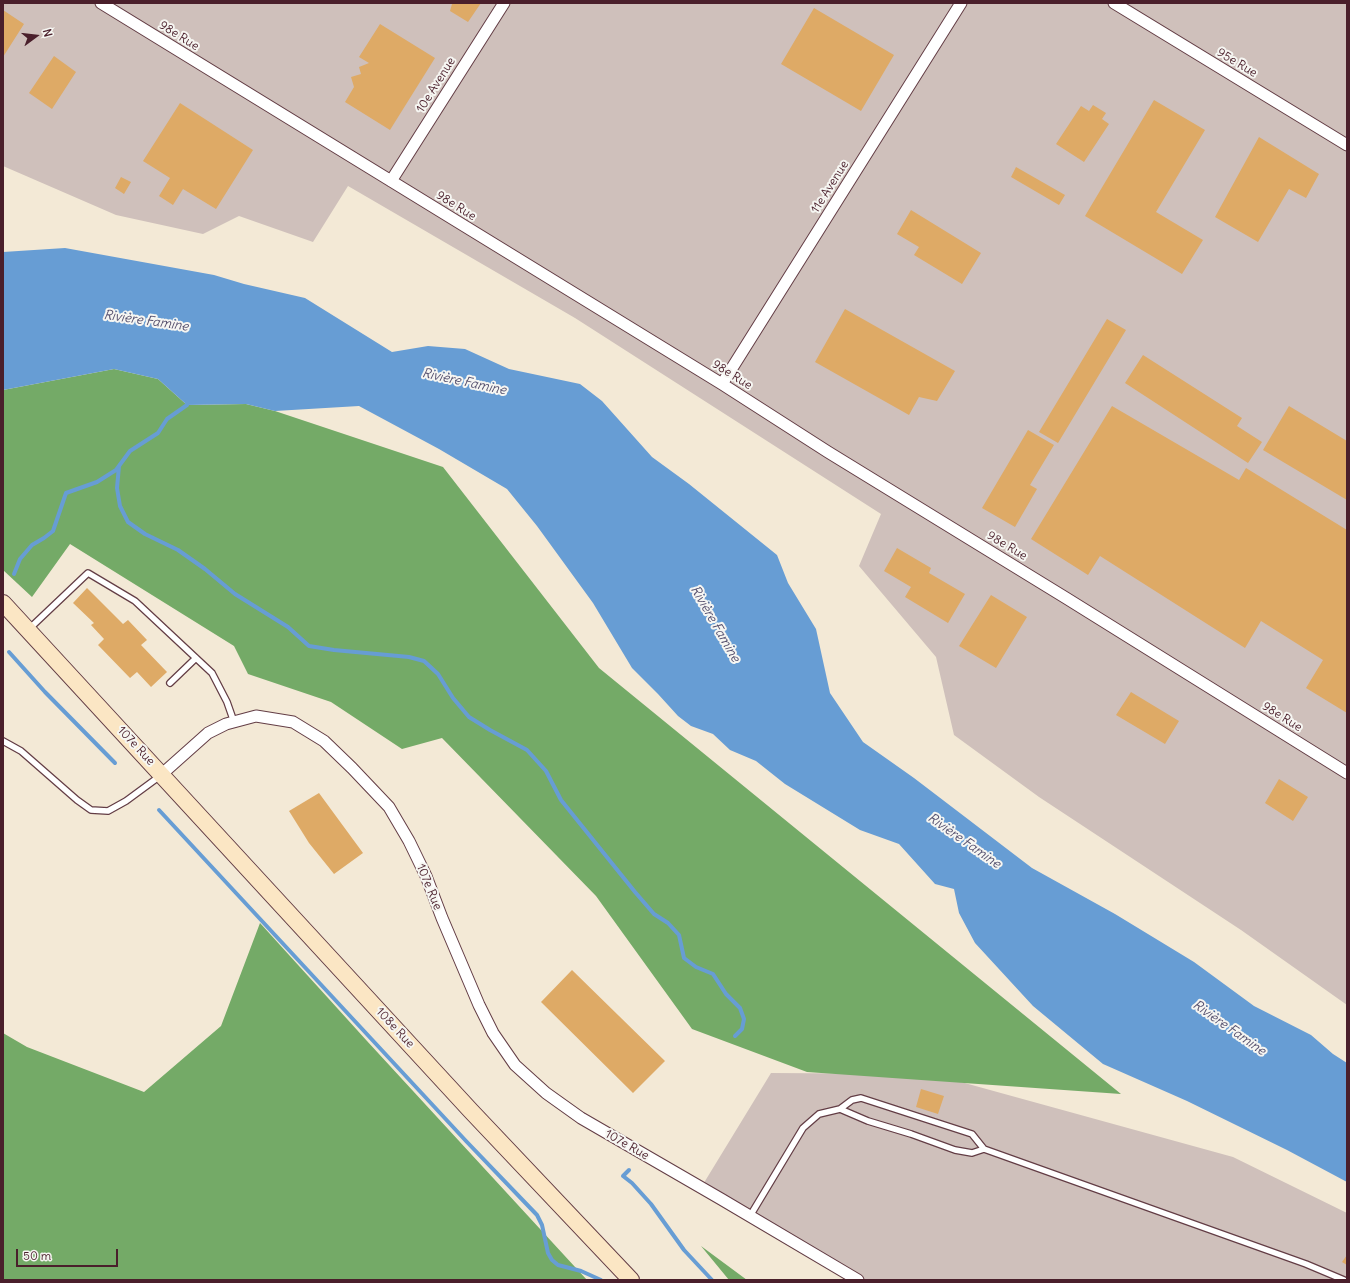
<!DOCTYPE html>
<html>
<head>
<meta charset="utf-8">
<style>
	body { margin:0 }
	#map { position:relative; width:1350px; height:1283px; overflow:hidden; background:#f3e9d6; font-family:Delius,sans-serif }
	canvas { display:block }
	.frame { position:absolute; inset:0; border:4px solid #4a1f2b; pointer-events:none }
	.north { position:absolute; left:16px; top:16px; width:40px; height:40px; -webkit-text-stroke:3px #f6f6f2; paint-order:stroke; rotate:75deg; font-size:11px; font-weight:700; line-height:16px; text-align:center; color:#4a1f2b }
	.north::after { content:''; display:block; margin:auto; width:14px; height:18px; background:#4a1f2b; clip-path:polygon(50% 0,100% 100%,50% 72%,0 100%) }
	.scale { position:absolute; left:16px; top:1249px; width:102px; height:18px; box-sizing:border-box; border:2px solid #4a1f2b; border-top:0; padding-left:5px; font-size:12px; line-height:14px; white-space:nowrap; color:#4a1f2b; -webkit-text-stroke:3px #f6f6f2; paint-order:stroke }
</style>
</head>
<body>
<div id="map">
<canvas width="1350" height="1283"></canvas>
<div class="frame"></div>
<div class="north">N</div>
<div class="scale">50 m</div>
</div>
<script>
const g = document.querySelector('canvas').getContext('2d');
g.lineJoin = 'round';
function fill(path, color) { g.fillStyle = color; g.fill(path, 'evenodd'); }
const shape = rows => new Path2D(rows.map(r => 'M' + r).join(''));
function trace(path, color, width, dash) { g.strokeStyle = color; g.lineWidth = width; g.lineCap = dash ? 'butt' : 'round'; g.setLineDash(dash || []); g.stroke(path); }
function label(font, color, halo, rows, align = 'center') {
  g.font = font + ' Delius,sans-serif'; g.lineWidth = 4; g.setLineDash([]); g.textBaseline = 'middle'; g.strokeStyle = halo; g.fillStyle = color; for (const [text, x, y, turn = 0] of rows) {
    g.save(); g.translate(x, y); g.rotate((+turn || 0) * Math.PI / 180); g.textAlign = isNaN(turn) ? turn : align; if (halo) g.strokeText(text, 0, 0); g.fillText(text, 0, 0); g.restore();
  }
}
const industrial = shape([
	[3,3,1347,3,1347,1005,1241,930,1039,797,954,735,936,657,859,566,881,514,575,318,348,186,313,242,239,216,203,234,116,215,3,166],
	[771,1073,932,1074,1233,1157,1347,1213,1347,1280,866,1280,702,1186]
]);
const forest = shape([
	[114,369,158,379,187,405,246,404,275,411,443,467,599,668,1121,1094,807,1072,692,1029,596,896,442,738,402,749,331,702,248,674,234,646,70,544,32,597,3,570,3,390],
	[260,923,367,1041,587,1280,3,1280,3,1033,27,1047,144,1092,221,1026],
	[701,1246,747,1280,729,1280]
]);
const water = shape([
	[65,248,214,275,244,284,305,298,392,352,428,346,465,349,509,369,580,384,602,401,652,457,689,484,777,555,788,583,816,629,830,693,863,742,914,778,1032,868,1115,914,1194,962,1254,1006,1311,1035,1333,1054,1347,1063,1347,1182,1287,1150,1187,1101,1103,1064,1033,1006,975,943,959,913,954,889,935,884,899,844,860,830,785,784,756,761,730,750,713,734,691,726,678,716,658,694,632,668,593,603,537,526,507,489,439,449,359,406,275,411,246,404,187,405,158,379,114,369,3,390,3,252]
]);
const stream = shape([
	[119,466,117,488,120,506,128,522,145,534,178,550,205,569,235,594,288,627,309,646,334,650,409,657,424,661,438,674,453,698,469,717,490,730,527,750,546,771,561,800,635,892,654,914,668,923,679,935,684,958,696,967,713,974,726,994,740,1008,744,1019,742,1029,735,1036],
	[14,574,20,559,32,545,44,538,53,531,66,493,97,482,116,470,130,451,158,433,167,419,187,405,188,400],
	[9,652,45,692,115,763],
	[159,810,466,1141,537,1215,542,1225,548,1253,552,1260,558,1265,581,1271,601,1280],
	[629,1170,623,1176,632,1183,651,1204,684,1250,712,1280]
]);
const building = shape([
	[449,3,481,3,468,22,450,11,452,4],
	[814,8,894,55,861,111,781,64],
	[3,10,24,24,3,57],
	[380,24,435,58,390,130,345,102,354,87,351,77,361,74,359,67,369,63,359,57],
	[54,56,76,72,52,109,29,93],
	[1154,100,1205,130,1156,212,1203,240,1182,274,1085,216],
	[180,103,253,150,216,209,183,189,173,205,159,196,170,178,143,161],
	[1093,105,1106,113,1102,119,1109,124,1084,162,1056,144,1081,106,1089,111],
	[1259,137,1319,174,1306,198,1289,189,1258,242,1215,217],
	[1016,167,1065,195,1059,205,1011,177],
	[121,177,131,182,124,194,115,188],
	[911,210,981,253,962,284,914,255,919,247,897,234],
	[845,309,955,371,937,401,919,397,909,415,815,362],
	[1107,319,1126,330,1058,443,1039,432],
	[1143,355,1242,418,1237,426,1262,442,1248,463,1125,383],
	[1112,406,1239,480,1246,468,1347,530,1347,713,1306,688,1323,660,1261,621,1245,648,1100,556,1088,575,1031,539],
	[1289,406,1347,441,1347,500,1263,450],
	[1028,430,1054,445,1030,485,1037,489,1015,527,982,508],
	[897,548,931,568,929,573,965,594,948,623,905,597,911,587,884,571],
	[87,588,123,624,128,620,147,640,141,645,167,672,151,687,137,672,130,678,98,645,104,639,91,625,94,623,73,603],
	[991,595,1027,617,996,668,959,646],
	[1131,692,1179,721,1165,744,1116,715],
	[1279,779,1308,797,1293,821,1265,803],
	[319,793,363,853,334,874,309,843,289,811],
	[572,970,665,1061,633,1093,541,1002],
	[921,1089,944,1096,938,1114,916,1107],
	[1347,1255,1347,1265,1342,1262]
]);
const service = shape([
	[29,629,88,573,135,601,212,673,227,702,234,722],
	[170,683,196,658],
	[3,741,21,751,77,800,91,810,108,811,126,801,160,776],
	[840,1109,868,1121,911,1134,955,1150,972,1153,984,1149],
	[750,1216,803,1128,819,1114,840,1109,852,1100,861,1098,972,1134,984,1149,1306,1264,1344,1280]
]);
const minor = shape([
	[101,3,722,384,828,452,1066,598,1347,773],
	[1114,3,1347,145],
	[391,181,504,3],
	[722,384,961,3],
	[162,774,208,733,226,724,256,716,293,722,324,741,352,768,389,807,409,841,426,876,442,918,479,1005,493,1033,515,1065,546,1093,581,1118,721,1199,858,1280]
]);
const secondary = shape([
	[3,603,471,1111,631,1280]
]);
const streetNames = [
	["98e Rue",179,36,32],
	["95e Rue",1237,63,31],
	["10e Avenue",436,85,-58],
	["11e Avenue",830,187,-58],
	["98e Rue",456,206,32],
	["98e Rue",732,375,32],
	["98e Rue",1007,546,31],
	["98e Rue",1282,717,32],
	["107e Rue",136,746,47],
	["107e Rue",429,887,68],
	["108e Rue",395,1028,47],
	["107e Rue",627,1145,30]
];
const waterNames = [
	["Rivière Famine",146,321,8],
	["Rivière Famine",464,382,12],
	["Rivière Famine",715,624,60],
	["Rivière Famine",964,841,35],
	["Rivière Famine",1229,1028,35]
];
fill(industrial, '#cfc0bb');
fill(forest, '#74aa67');
fill(water, '#679dd4');
trace(stream, '#679dd4', 4);
fill(building, '#deaa66');
trace(service, '#633d45', 8);
trace(minor, '#633d45', 13);
trace(secondary, '#633d45', 18);
trace(service, '#fff', 5.5);
trace(minor, '#fff', 11);
trace(secondary, '#fbe6c4', 16);
label('12px', '#4a1f2b', '#f6f6f2', streetNames);
label('italic 13px', '#56516f', '#f6f6f2', waterNames);
</script>
</body>
</html>
